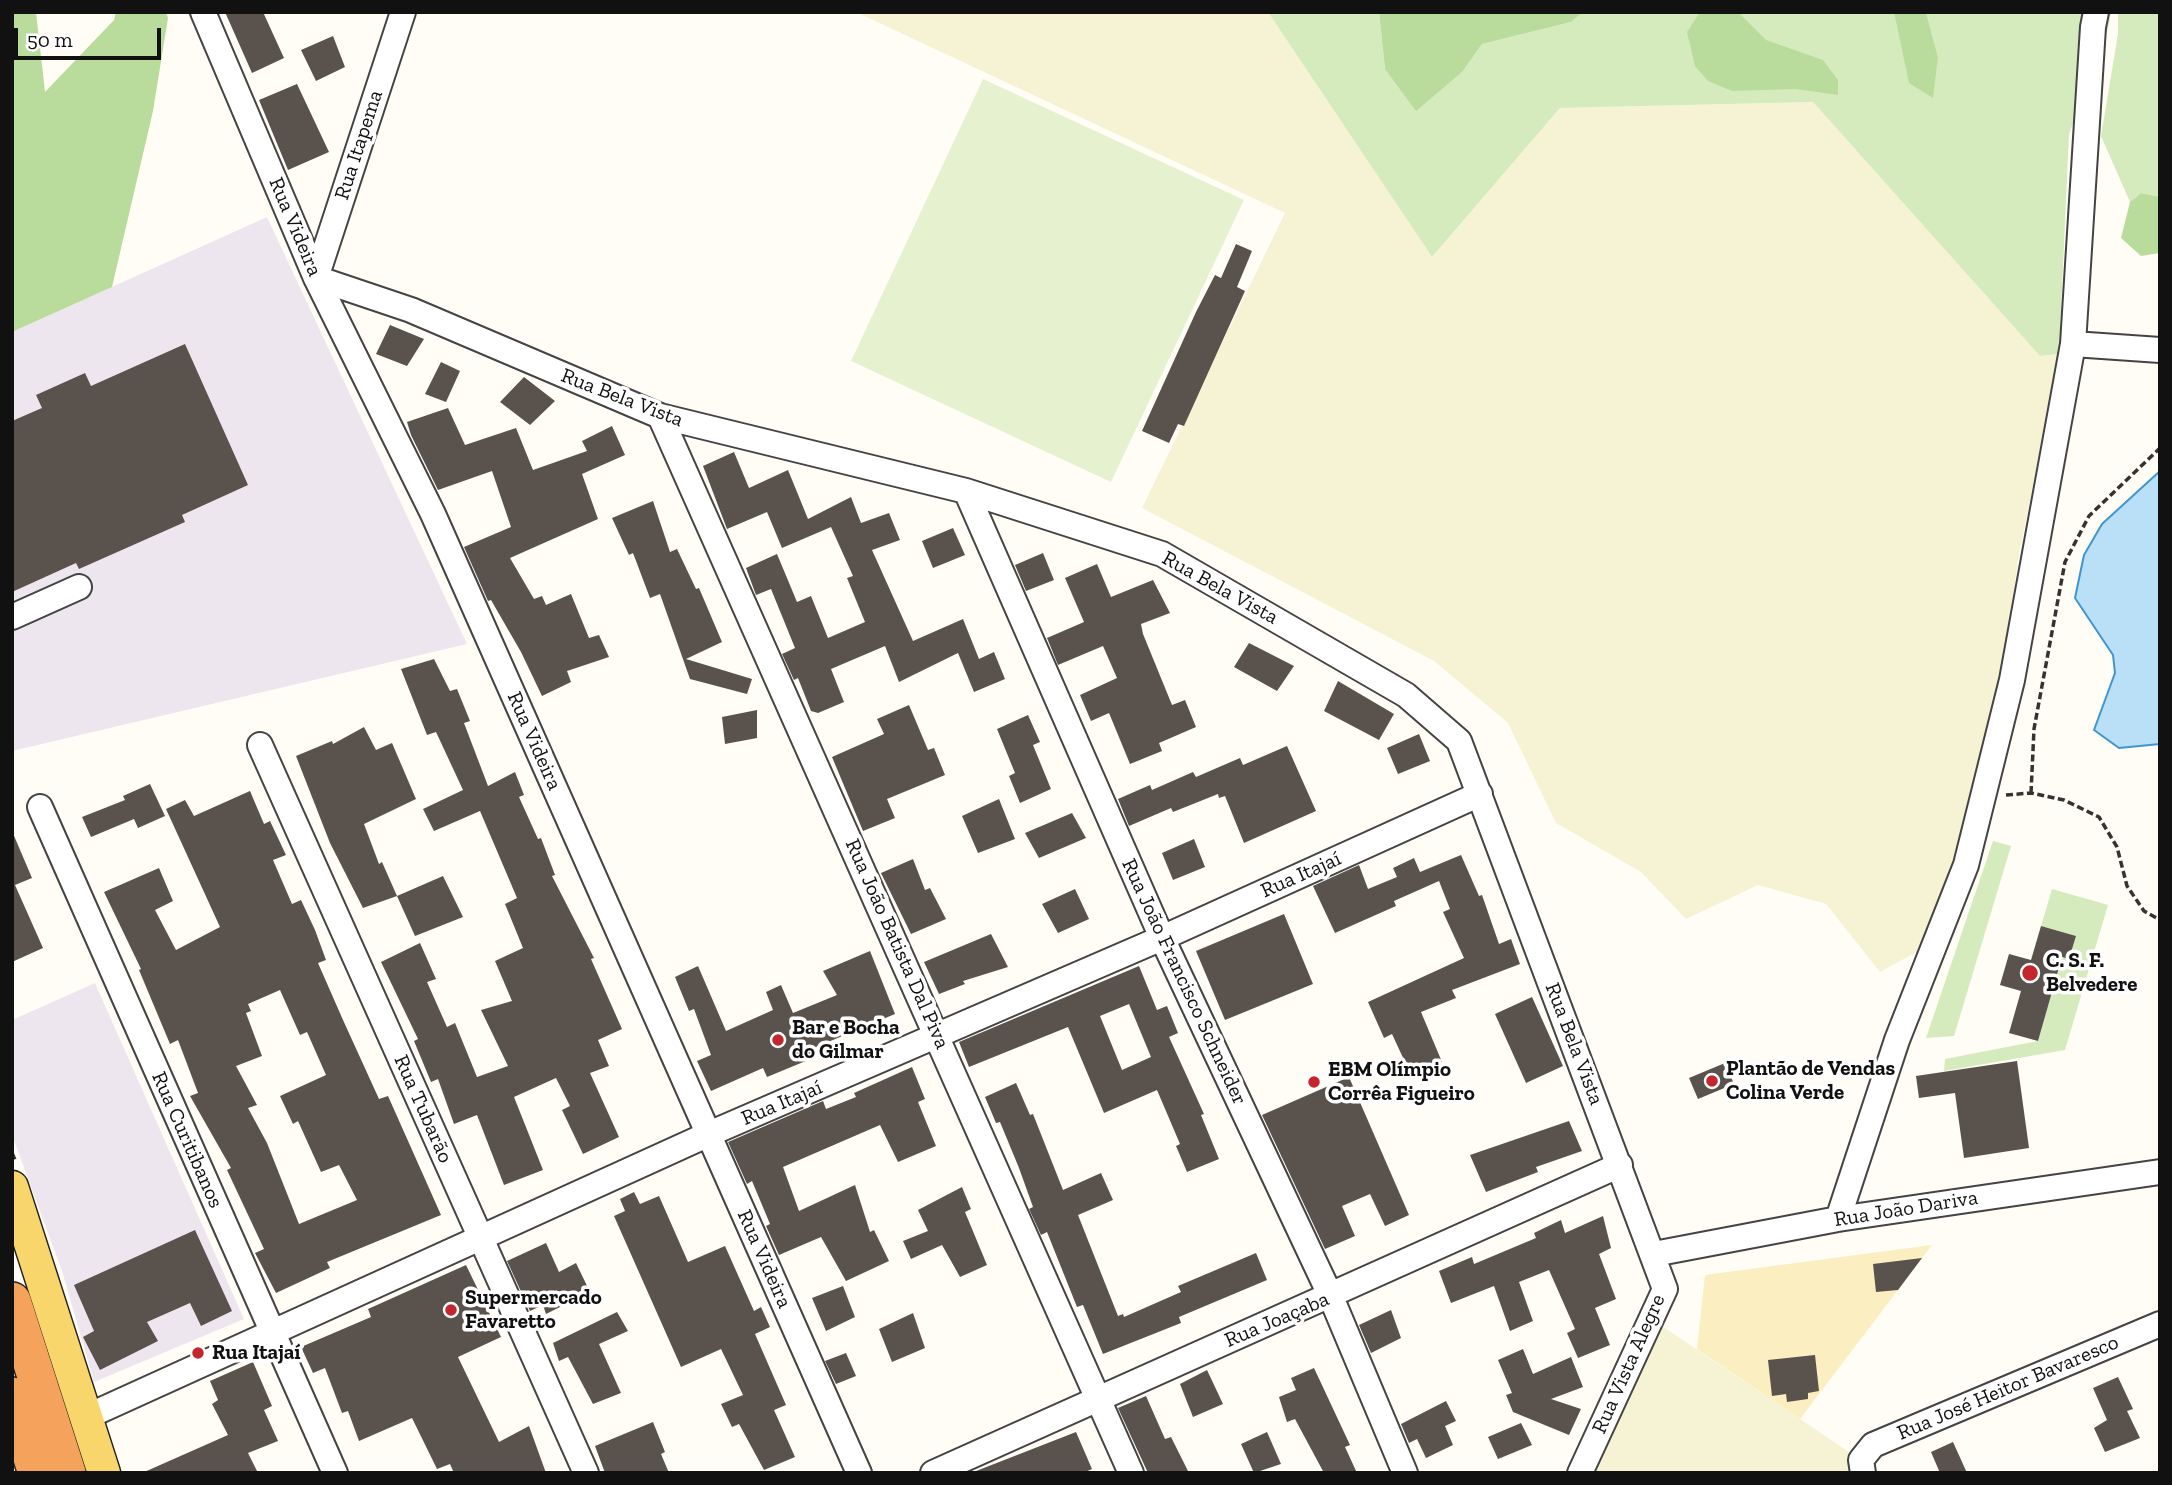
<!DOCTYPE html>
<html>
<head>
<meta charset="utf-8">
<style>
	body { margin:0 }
	#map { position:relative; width:2172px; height:1485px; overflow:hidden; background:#fffdf5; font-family:"Zilla Slab",serif }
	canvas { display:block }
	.frame { position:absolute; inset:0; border:14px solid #111; pointer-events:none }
	.scale { position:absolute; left:14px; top:28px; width:147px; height:32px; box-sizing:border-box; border:4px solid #111; border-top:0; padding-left:9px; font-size:21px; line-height:24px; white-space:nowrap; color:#111; -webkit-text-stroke:5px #fff; paint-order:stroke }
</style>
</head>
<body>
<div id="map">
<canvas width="2172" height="1485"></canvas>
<div class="frame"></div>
<div class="scale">50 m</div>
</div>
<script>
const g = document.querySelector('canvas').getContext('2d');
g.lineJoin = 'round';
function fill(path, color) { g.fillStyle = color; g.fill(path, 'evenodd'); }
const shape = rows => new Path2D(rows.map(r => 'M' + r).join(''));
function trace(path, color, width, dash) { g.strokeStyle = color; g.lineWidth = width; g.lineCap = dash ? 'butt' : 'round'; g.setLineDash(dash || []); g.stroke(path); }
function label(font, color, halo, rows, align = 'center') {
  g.font = font + ' "Zilla Slab",serif'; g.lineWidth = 7; g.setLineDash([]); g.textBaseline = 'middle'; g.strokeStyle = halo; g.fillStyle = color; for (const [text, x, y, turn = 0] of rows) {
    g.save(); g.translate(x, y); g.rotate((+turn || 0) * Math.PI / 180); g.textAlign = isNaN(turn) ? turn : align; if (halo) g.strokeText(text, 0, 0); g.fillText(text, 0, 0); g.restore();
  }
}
const industrial = shape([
	[267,217,467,644,12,751,12,332],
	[95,983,244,1319,94,1382,62,1271,12,1135,12,1020]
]);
const farmland = shape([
	[856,12,1268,12,1432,257,1560,108,1813,102,2040,356,2059,354,2018,560,2004,664,1935,942,1880,972,1826,904,1758,885,1686,919,1641,872,1556,823,1508,723,1434,661,1142,508,1285,213],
	[1659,1324,1861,1460,1863,1473,1592,1473]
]);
const green = shape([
	[1268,12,1379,12,1385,69,1463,71,1482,44,1571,22,1583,12,1894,12,1938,57,1926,12,2111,12,2107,33,2069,134,2059,354,2040,356,1813,102,1560,108,1432,257],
	[2118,12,2160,12,2160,197,2141,193,2130,202,2101,136,2118,34],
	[1993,841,2011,846,1954,1036,1926,1038],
	[2052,889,2108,905,2065,1050,1944,1071,1945,1059,2038,1041,2062,957,2069,959,2076,936,2041,926]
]);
const forest = shape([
	[12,12,36,12,45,92,114,20,116,12,166,12,168,18,153,111,112,287,12,332],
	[1379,12,1583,12,1571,22,1482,44,1463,71,1416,111,1385,69],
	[1700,12,1738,12,1766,40,1823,60,1838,80,1838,95,1796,89,1732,91,1708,81,1695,66,1687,32],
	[1894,12,1926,12,1938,57,1933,98,1909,83],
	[2141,193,2160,197,2160,253,2141,256,2121,238,2130,202]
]);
const sand = shape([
	[1932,1245,1800,1419,1697,1349,1705,1275]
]);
const pitch = shape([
	[983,79,1244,200,1111,482,851,361]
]);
const water = shape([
	[2160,471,2160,744,2119,748,2094,730,2115,673,2113,655,2075,598,2084,555,2102,524,2160,471]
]);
const building = shape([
	[225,12,263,12,284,58,252,73],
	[333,36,345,67,316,81,301,50],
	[297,84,329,152,288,170,259,100],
	[1236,244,1252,251,1237,287,1245,291,1184,426,1178,424,1169,443,1142,431,1196,312,1215,275,1221,278],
	[390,325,424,339,407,366,376,354],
	[185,344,248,485,182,515,185,522,79,569,76,563,12,592,12,421,42,408,36,395,85,373,91,386],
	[441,362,460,371,446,402,425,394],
	[524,377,555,401,530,425,500,402],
	[448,408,465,445,516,428,533,470,587,451,582,441,612,426,625,455,582,474,598,519,510,558,534,599,542,596,546,605,571,594,589,638,599,635,609,657,567,671,571,682,542,696,521,652,491,600,488,601,464,547,511,527,492,471,438,490,411,435,407,422],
	[734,452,749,488,788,470,808,519,851,497,861,523,889,513,900,540,872,550,913,641,963,619,979,659,994,652,1005,679,974,692,958,653,899,682,885,646,831,669,844,702,818,713,811,711,798,678,794,680,782,654,795,648,771,589,756,595,746,568,777,554,797,602,811,596,828,638,865,622,847,578,853,576,831,527,782,548,767,512,727,529,703,466],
	[653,501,670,552,677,549,696,589,699,588,722,642,686,659,752,679,747,694,690,679,660,594,650,598,633,553,629,555,612,518],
	[953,528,965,555,933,568,922,541],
	[1043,553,1054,580,1026,591,1015,565],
	[1097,564,1111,597,1153,580,1170,613,1141,624,1143,634,1172,705,1185,700,1196,727,1159,743,1162,751,1130,764,1109,713,1091,721,1080,695,1117,678,1103,646,1058,665,1047,638,1084,622,1065,578],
	[1249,643,1294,666,1277,691,1234,667],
	[434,659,450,691,457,689,470,721,464,723,488,786,515,772,524,795,519,797,538,839,541,838,555,875,552,876,594,958,591,959,622,1029,598,1040,609,1066,590,1073,619,1137,583,1154,562,1110,570,1106,556,1078,514,1097,543,1170,504,1185,477,1115,454,1124,438,1079,431,1082,414,1041,418,1039,381,962,420,943,436,979,427,982,447,1027,455,1023,477,1077,508,1066,481,1010,512,1001,495,961,523,948,505,904,517,898,480,811,434,831,423,809,463,790,436,732,427,735,401,669],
	[1338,681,1394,714,1379,740,1324,711],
	[909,705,928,750,934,748,945,775,887,799,895,818,863,831,832,757,884,734,877,719],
	[757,710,757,738,725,744,722,717],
	[1028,715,1040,742,1033,745,1051,789,1020,803,1009,776,1015,773,997,729],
	[364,727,376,750,392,743,416,799,364,824,379,864,382,862,397,896,363,908,330,843,296,756,332,741,333,744],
	[1419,734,1430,761,1398,774,1387,748],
	[1287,746,1316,811,1244,843,1225,796,1219,798,1218,794,1173,812,1171,808,1129,826,1118,799,1150,785,1152,790,1193,772,1196,777,1240,758,1243,765],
	[150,784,165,816,138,828,134,819,91,837,82,817,125,800,123,796],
	[250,791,264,824,270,821,286,855,273,860,292,904,301,900,315,930,326,960,318,963,343,1020,379,1099,388,1096,441,1215,327,1262,330,1268,276,1293,255,1253,264,1249,227,1170,231,1168,190,1096,198,1093,178,1040,170,1044,139,970,141,969,104,892,159,868,173,901,155,910,176,950,220,927,166,809,185,800,194,816],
	[280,990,300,1035,307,1032,326,1075,280,1096,293,1124,298,1121,321,1172,339,1165,357,1200,299,1224,267,1143,248,1108,257,1105,236,1066,262,1056,246,1013,251,1011,248,1004],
	[999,799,1015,839,978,853,962,816],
	[1072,813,1086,838,1039,858,1025,833],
	[12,831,32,878,15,885,43,948,12,962],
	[1194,839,1205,867,1173,880,1162,853],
	[1461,855,1479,896,1482,895,1499,944,1511,939,1520,964,1452,990,1456,998,1421,1012,1442,1062,1411,1075,1392,1034,1384,1038,1368,1002,1464,958,1443,912,1450,909,1439,881,1394,901,1396,906,1335,933,1313,886,1359,865,1368,889,1397,877,1393,868,1414,858,1420,872],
	[913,859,925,890,930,888,946,919,911,934,881,873],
	[443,876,463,917,415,936,397,896],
	[1075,889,1089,919,1058,933,1042,904],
	[1284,914,1313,984,1225,1020,1196,951],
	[2041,926,2076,936,2069,959,2062,957,2038,1041,2009,1033,2021,991,2000,985,2009,954,2031,960],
	[991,934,1008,967,963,981,965,984,939,994,924,962],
	[870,951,895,1014,809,1050,813,1058,767,1077,763,1068,711,1091,697,1061,711,1055,694,1009,689,1011,675,977,698,966,726,1031,773,1010,766,992,781,985,793,1013,837,995,823,971],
	[1139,966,1157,1010,1167,1006,1178,1033,1169,1037,1204,1114,1201,1115,1219,1159,1187,1172,1176,1146,1180,1144,1157,1090,1104,1113,1068,1027,969,1067,959,1042],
	[1129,1004,1151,1057,1122,1070,1100,1016],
	[1532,997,1563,1066,1526,1083,1495,1014],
	[2017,1061,2029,1148,1964,1158,1955,1093,1919,1098,1916,1076],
	[1725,1063,1734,1084,1698,1099,1689,1078],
	[912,1067,925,1099,918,1102,936,1146,898,1162,880,1125,783,1167,799,1211,855,1185,870,1232,874,1230,889,1261,846,1281,821,1237,779,1255,766,1226,770,1224,752,1181,747,1184,728,1142,823,1101,826,1109,856,1097,854,1093],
	[1349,1077,1409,1215,1385,1226,1370,1194,1342,1206,1355,1236,1325,1249,1262,1115],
	[1016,1083,1030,1115,1033,1114,1063,1190,1101,1173,1113,1200,1078,1215,1118,1316,1123,1314,1124,1317,1181,1292,1178,1286,1256,1253,1267,1280,1179,1317,1181,1323,1103,1354,1083,1305,1077,1307,1047,1232,1041,1235,1029,1209,1033,1207,1019,1168,1000,1122,996,1123,985,1097],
	[1569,1121,1582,1151,1536,1167,1538,1172,1486,1192,1470,1155],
	[962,1187,971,1209,965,1212,987,1265,960,1277,942,1245,911,1259,903,1241,928,1231,918,1210],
	[634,1192,640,1204,659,1196,688,1262,725,1246,754,1311,761,1307,770,1327,755,1334,786,1405,774,1410,795,1457,764,1470,739,1424,732,1427,721,1404,743,1395,721,1349,681,1367,614,1216,625,1211,620,1199],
	[1603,1216,1611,1248,1599,1254,1616,1299,1595,1308,1610,1345,1578,1358,1567,1333,1575,1329,1549,1270,1519,1282,1533,1321,1510,1331,1494,1286,1451,1303,1439,1271,1472,1257,1474,1264,1536,1238,1534,1233,1561,1220,1565,1233],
	[195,1230,232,1311,201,1326,190,1303,147,1322,158,1341,100,1370,83,1337,94,1331,74,1285],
	[546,1243,559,1272,576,1263,590,1292,546,1314,543,1305,530,1311,507,1261],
	[1922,1258,1898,1290,1876,1292,1873,1264],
	[466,1265,501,1337,458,1357,499,1442,529,1426,546,1473,454,1473,450,1464,437,1469,412,1418,359,1441,348,1411,342,1413,325,1368,313,1373,301,1347,371,1317,368,1309],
	[843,1286,855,1317,826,1331,812,1298],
	[1391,1310,1401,1338,1371,1353,1359,1325],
	[617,1312,628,1331,599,1344,621,1393,593,1404,568,1357,559,1361,553,1343],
	[913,1313,925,1348,892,1362,879,1329],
	[1523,1349,1533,1374,1571,1357,1583,1387,1551,1399,1581,1409,1569,1435,1513,1412,1506,1395,1512,1393,1498,1360],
	[846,1353,856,1376,836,1384,825,1361],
	[1815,1355,1819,1391,1808,1393,1808,1399,1787,1402,1786,1394,1772,1396,1768,1360],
	[253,1362,272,1406,264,1410,278,1441,248,1453,258,1473,142,1473,228,1435,212,1404,218,1400,210,1381],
	[1314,1368,1350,1445,1345,1447,1357,1473,1324,1473,1295,1419,1287,1422,1279,1397,1296,1390,1291,1378],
	[1207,1370,1223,1404,1193,1417,1180,1384],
	[2118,1377,2133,1409,2127,1411,2140,1438,2105,1452,2094,1428,2107,1420,2093,1388],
	[1146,1396,1165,1439,1171,1437,1189,1473,1148,1473,1118,1408],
	[1446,1401,1456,1421,1445,1426,1453,1445,1426,1458,1417,1439,1409,1443,1401,1424],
	[653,1422,665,1452,661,1454,669,1473,605,1473,595,1446],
	[1521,1423,1532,1445,1498,1459,1488,1437],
	[1076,1432,1092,1469,1083,1473,971,1473],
	[1267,1432,1281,1464,1254,1473,1241,1444],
	[1953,1442,1967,1473,1940,1473,1931,1452]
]);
const path = shape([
	[2031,793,2034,729,2065,562,2089,516,2160,448],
	[2006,795,2031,793,2064,800,2099,817,2117,847,2127,886,2144,911,2160,920],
	[12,1153,16,1162]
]);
const minor = shape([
	[203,12,316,278,433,514,859,1473],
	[403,12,316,278,411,310,660,416,966,491,1162,554,1406,695,1459,741,1665,1289,1580,1473],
	[2073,344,2160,350],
	[660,416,1131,1473],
	[966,491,1162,938,1331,1297,1405,1473],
	[12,617,79,587],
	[260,745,586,1473],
	[40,807,335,1473],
	[1838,1219,1897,1040,1966,865,2012,680,2073,344,2093,27,2096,12],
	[1654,1254,1838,1219,2160,1172],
	[86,1417,709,1134,1162,938,1480,794],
	[933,1473,1620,1165],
	[1863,1473,1861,1460,1873,1445,2160,1324]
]);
const major = shape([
	[12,1187,104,1473]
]);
const highway = shape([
	[12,1301,67,1473],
	[12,1396,37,1473]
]);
const markers = [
	[2030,973,9,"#c4262e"],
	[778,1040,7,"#c4262e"],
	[1712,1081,7,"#c4262e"],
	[1314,1082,7,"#c4262e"],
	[451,1310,7,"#c4262e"],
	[198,1353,7,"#c4262e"]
];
const streetNames = [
	["Rua Itapema",359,145,-72],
	["Rua Videira",295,227,67],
	["Rua Bela Vista",622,398,21],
	["Rua Bela Vista",1220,588,29],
	["Rua Videira",534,741,66],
	["Rua Itajaí",1301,875,-24],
	["Rua João Batista Dal Piva",897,944,66],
	["Rua João Francisco Schneider",1184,982,65],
	["Rua Bela Vista",1574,1044,69],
	["Rua Itajaí",782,1103,-23],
	["Rua Tubarão",423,1109,66],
	["Rua Curitibanos",187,1140,66],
	["Rua João Dariva",1906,1209,-9],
	["Rua Videira",764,1259,66],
	["Rua Joaçaba",1277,1320,-23],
	["Rua Vista Alegre",1629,1364,-66],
	["Rua José Heitor Bavaresco",2008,1388,-23]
];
const poiNames = [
	["C. S. F.",2046,961],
	["Belvedere",2046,985],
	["Bar e Bocha",792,1028],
	["do Gilmar",792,1052],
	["Plantão de Vendas",1726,1069],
	["Colina Verde",1726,1093],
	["EBM Olímpio",1328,1070],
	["Corrêa Figueiro",1328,1094],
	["Supermercado",465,1298],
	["Favaretto",465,1322],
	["Rua Itajaí",212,1353]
];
fill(industrial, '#eee6ef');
fill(farmland, '#f6f3d4');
fill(green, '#d5ebbd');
fill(forest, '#b9dc9c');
fill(sand, '#fbeec1');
fill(pitch, '#e6f2cf');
fill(water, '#b9e0f7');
trace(water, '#3f96cf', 2);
fill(building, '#5a524d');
trace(minor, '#444', 28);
trace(major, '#222', 35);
trace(highway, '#222', 40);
trace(path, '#333', 3.5, [7, 3.5]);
trace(minor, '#fff', 24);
trace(major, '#f9d66b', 32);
trace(highway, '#f5a25d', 37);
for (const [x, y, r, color] of markers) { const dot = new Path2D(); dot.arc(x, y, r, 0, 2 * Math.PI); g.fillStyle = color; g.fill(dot); trace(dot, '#fff', 2.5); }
label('21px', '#111', '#fff', streetNames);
label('bold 21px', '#111', '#fff', poiNames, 'left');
</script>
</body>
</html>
